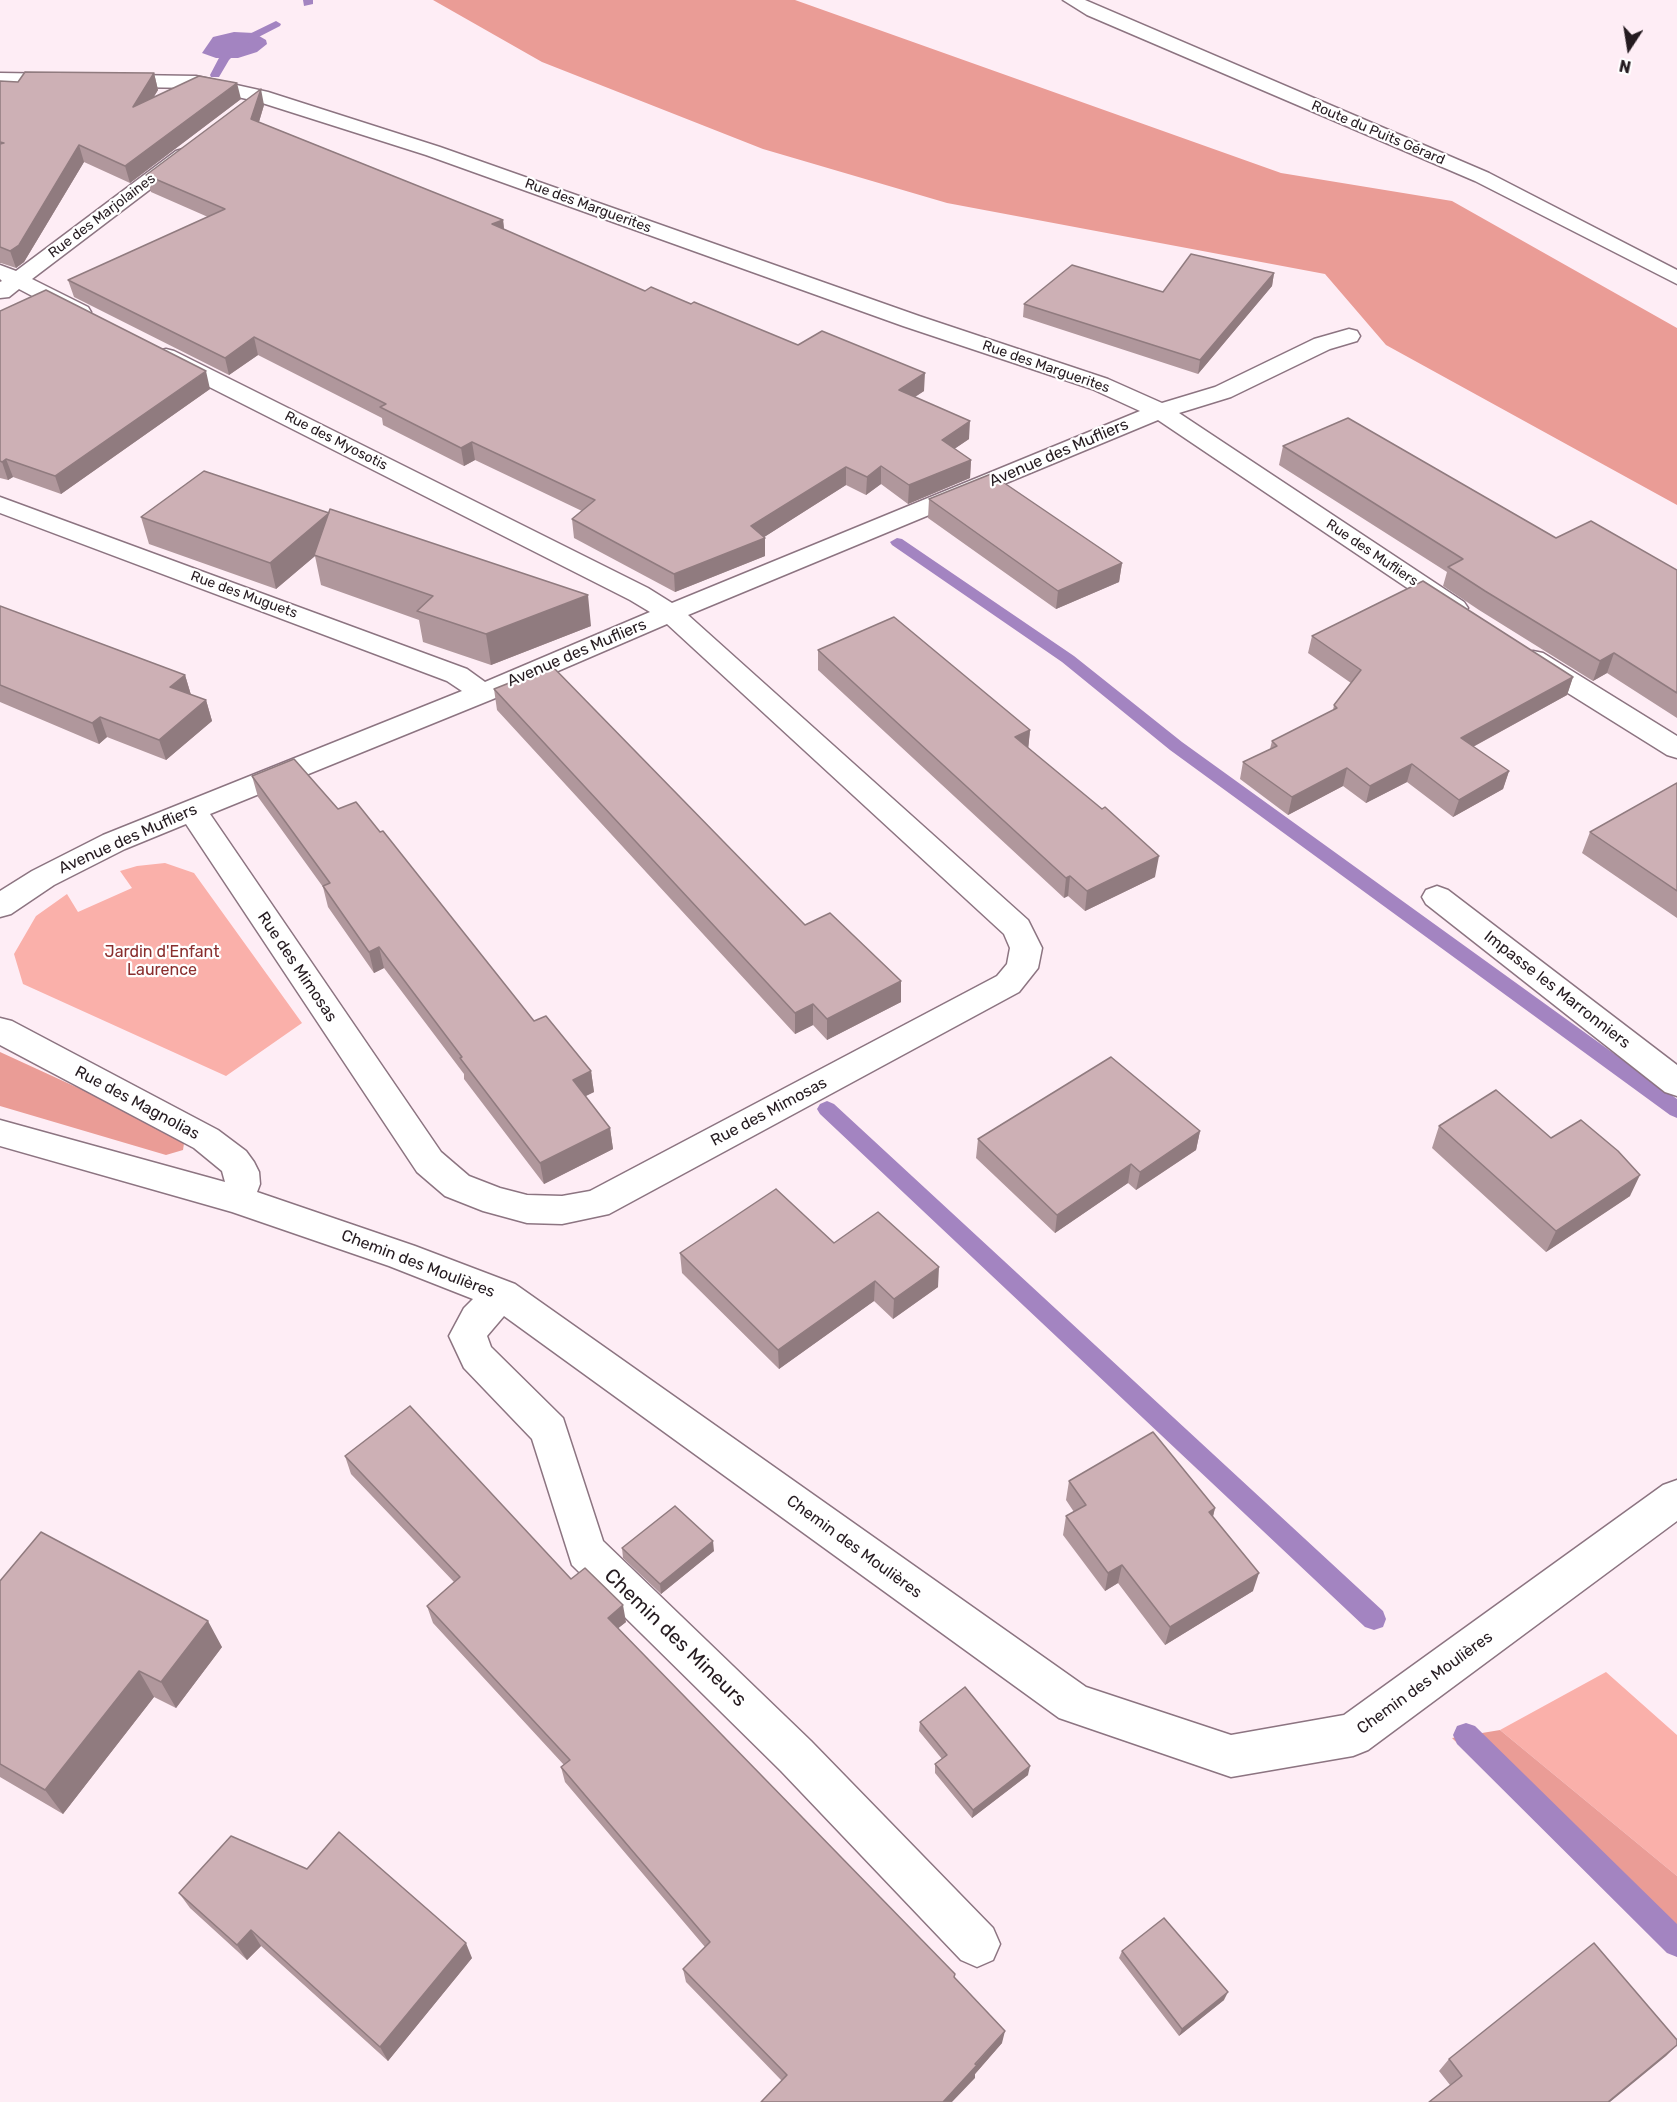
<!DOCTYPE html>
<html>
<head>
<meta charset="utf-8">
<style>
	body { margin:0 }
	#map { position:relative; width:1677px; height:2102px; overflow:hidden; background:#feedf5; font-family:Rubik,sans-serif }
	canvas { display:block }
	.north { position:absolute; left:1599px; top:18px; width:60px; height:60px; -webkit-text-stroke:4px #fff; paint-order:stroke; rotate:192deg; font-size:16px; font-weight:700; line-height:24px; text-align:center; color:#251b20 }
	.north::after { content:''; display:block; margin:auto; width:21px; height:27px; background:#251b20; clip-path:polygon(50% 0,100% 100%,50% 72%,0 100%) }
</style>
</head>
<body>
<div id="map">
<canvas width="1677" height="2102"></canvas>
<div class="north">N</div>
</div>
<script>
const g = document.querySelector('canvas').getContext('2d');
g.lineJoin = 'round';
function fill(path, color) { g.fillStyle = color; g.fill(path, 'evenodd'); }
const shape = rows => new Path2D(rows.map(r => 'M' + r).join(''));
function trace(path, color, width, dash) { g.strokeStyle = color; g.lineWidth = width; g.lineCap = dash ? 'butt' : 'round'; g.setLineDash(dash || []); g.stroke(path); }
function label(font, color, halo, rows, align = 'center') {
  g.font = font + ' Rubik,sans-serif'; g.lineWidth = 4.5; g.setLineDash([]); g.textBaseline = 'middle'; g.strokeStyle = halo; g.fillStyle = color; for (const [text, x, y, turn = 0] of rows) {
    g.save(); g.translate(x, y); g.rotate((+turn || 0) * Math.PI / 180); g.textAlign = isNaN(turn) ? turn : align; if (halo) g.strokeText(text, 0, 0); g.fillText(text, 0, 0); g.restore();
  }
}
const green = shape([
	[165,863,194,873,302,1023,226,1076,23,984,14,954,36,916,67,894,78,912,132,888,120,871,137,866],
	[1606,1672,1677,1735,1677,1876,1500,1730]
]);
const forest = shape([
	[433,0,795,0,1281,173,1452,201,1677,328,1677,505,1386,345,1325,274,947,203,763,149,542,62],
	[0,1052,185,1137,183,1150,166,1155,0,1106],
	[1500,1730,1677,1876,1677,1957,1452,1738]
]);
const water = shape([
	[234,32,254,33,266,40,267,44,257,52,238,58,216,58,202,53,213,37]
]);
const stream = shape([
	[303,0,313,0,313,4,304,6,303,0],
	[276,21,281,24,280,26,245,44,229,60,219,77,211,77,210,75,220,56,237,40,276,21],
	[897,538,902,539,1074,656,1182,742,1677,1099,1677,1118,1670,1115,1170,750,1062,662,892,545,890,542,897,538],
	[827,1101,834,1104,1383,1611,1386,1619,1383,1627,1374,1630,1365,1627,820,1114,817,1109,820,1104,827,1101],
	[1466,1723,1475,1726,1677,1924,1677,1957,1667,1953,1457,1744,1453,1735,1457,1726,1466,1723]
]);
const minor = shape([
	[0,73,196,76,268,92,440,147,919,316,1108,379,1162,403,1215,387,1314,339,1349,329,1357,331,1360,336,1357,341,1330,349,1231,397,1179,413,1464,602,1468,608,1464,614,1455,616,1446,614,1158,420,688,615,1028,920,1042,948,1038,968,1019,992,609,1214,562,1224,527,1223,483,1211,445,1196,417,1172,186,824,125,849,54,885,11,914,0,917,0,891,32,871,103,835,462,691,447,681,0,513,0,497,467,669,485,682,650,612,630,600,158,361,155,356,158,351,166,349,174,351,648,588,672,603,1140,411,1092,389,903,326,426,155,256,101,196,88,0,85,0,73],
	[667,624,1004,934,1010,948,1007,964,997,976,590,1191,562,1196,527,1195,500,1188,469,1176,441,1152,210,814,493,699,667,624],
	[183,149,190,151,193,155,190,159,32,279,88,307,91,312,88,317,80,319,72,317,19,289,9,297,0,298,0,282,2,281,0,279,0,265,16,271,176,151,183,149],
	[1533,651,1543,653,1677,736,1677,758,1667,755,1523,665,1519,659,1523,653,1533,651],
	[1437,886,1448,890,1677,1065,1677,1096,1665,1092,1426,904,1422,897,1426,890,1437,886],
	[0,1018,12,1021,218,1130,246,1151,254,1162,259,1172,260,1184,257,1192,415,1246,515,1284,1086,1687,1231,1735,1344,1715,1663,1485,1677,1480,1677,1521,1368,1750,1353,1756,1231,1777,1059,1718,504,1316,487,1336,491,1347,563,1418,603,1541,811,1741,993,1928,1000,1944,993,1960,977,1967,961,1960,781,1771,572,1565,532,1439,464,1368,449,1336,464,1308,473,1299,389,1266,232,1212,0,1146,0,1120,225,1182,222,1171,194,1148,0,1045,0,1018]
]);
const major = shape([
	[1063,0,1085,0,1489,173,1677,270,1677,284,1475,181,1087,15,1063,0]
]);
const wall = shape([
	[154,73,158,90,153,98,241,99,130,183,84,162,24,262,16,268,1,263,0,263,0,81,18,82],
	[264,105,259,122,503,220,504,230,645,291,798,345,924,391,915,397,969,439,954,449,971,460,970,478,908,504,881,484,866,495,846,485,764,537,765,538,765,556,675,592,574,538,572,519,582,511,475,460,464,466,383,425,382,418,258,355,229,375,74,297,68,280,208,217,151,192,146,175],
	[1274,273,1272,286,1198,374,1023,317,1024,304,1163,292],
	[0,311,210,389,61,494,13,477,8,480,0,478],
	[1283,446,1556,538,1677,570,1677,718,1607,673,1593,681,1479,610,1443,586,1447,572,1279,465],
	[204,471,591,626,491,665,423,642,419,620,321,585,315,556,276,589,149,544,141,517],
	[929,499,1122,563,1119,582,1056,609,928,518],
	[0,606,185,675,191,695,206,700,212,721,166,760,107,737,99,744,0,702],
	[1312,636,1573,677,1567,695,1473,747,1509,771,1503,789,1453,817,1407,782,1366,803,1343,786,1288,815,1240,779,1243,762,1270,749,1272,741,1333,710,1334,705,1351,683,1308,653],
	[818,650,1030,730,1028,748,1155,877,1085,911,1068,896,1064,898,818,670],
	[494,689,805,925,901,981,901,1002,827,1040,813,1025,795,1034,497,710],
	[252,776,338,809,380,832,534,1021,591,1071,594,1092,585,1096,610,1128,613,1149,544,1184,464,1079,464,1074,384,968,374,973,328,907,323,887,258,797],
	[1677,783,1677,918,1582,853,1590,832],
	[1439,1126,1551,1138,1630,1196,1546,1252,1432,1148],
	[1200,1131,1196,1150,1136,1190,1128,1183,1055,1233,976,1158,978,1139],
	[834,1243,938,1287,893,1319,874,1301,779,1369,682,1273,680,1253],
	[345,1456,571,1579,626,1622,618,1628,955,1978,1002,2043,975,2074,975,2078,782,2081,686,1982,683,1969,705,1947,565,1782,561,1767,564,1765,433,1623,427,1606,454,1582,351,1474],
	[1069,1481,1215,1508,1213,1517,1253,1591,1165,1645,1118,1583,1105,1591,1063,1535,1066,1516,1074,1512,1066,1500],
	[622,1548,714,1551,661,1594,623,1558],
	[0,1581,222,1647,176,1708,154,1697,63,1814,0,1777],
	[920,1722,1028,1775,972,1818,935,1773,935,1764,942,1759,919,1731],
	[179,1893,472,1958,388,2061,261,1946,247,1960,190,1908],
	[1122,1951,1224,2000,1179,2036,1119,1958],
	[1666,2056,1450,2085,1439,2071,1449,2059]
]);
const shadedWall = shape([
	[154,73,158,90,137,124,133,107],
	[237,83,241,99,130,183,125,166],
	[261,89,264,105,255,135,251,119],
	[79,145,84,162,24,262,16,268,10,251],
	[503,220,505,237,492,224],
	[1274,273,1272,286,1198,374,1200,360],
	[254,337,258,355,229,375,225,358],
	[206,371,210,389,61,494,55,476],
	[925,373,924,391,899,407,899,390],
	[970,421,969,439,941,458,942,440],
	[472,442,475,460,464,466,461,448],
	[6,459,13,477,8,480,2,462],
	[971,460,970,478,908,504,909,485],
	[881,466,881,484,866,495,867,477],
	[846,467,846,485,758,541,765,538,765,556,675,592,674,574],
	[329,513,314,555,315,556,276,589,270,563],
	[1122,563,1119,582,1056,609,1058,591],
	[588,595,591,626,491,665,486,634],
	[1614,653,1607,673,1593,681,1600,661],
	[185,675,191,695,170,687],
	[1573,677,1567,695,1456,756,1461,738],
	[206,700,212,721,166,760,159,740],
	[100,717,107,737,99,744,92,723],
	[1030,730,1028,751,1015,737],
	[1412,764,1407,782,1366,803,1370,786],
	[1347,768,1343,786,1288,815,1292,797],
	[1509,771,1503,789,1453,817,1459,800],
	[1159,856,1155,877,1085,911,1087,891],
	[1070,876,1068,896,1064,898,1066,878],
	[379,947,384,968,374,973,369,952],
	[901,981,901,1002,827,1040,827,1019],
	[813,1004,813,1025,795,1034,795,1013],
	[591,1071,594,1092,576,1101,573,1080],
	[610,1128,613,1149,544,1184,540,1163],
	[1200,1131,1196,1150,1136,1190,1140,1172],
	[1131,1164,1128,1183,1055,1233,1057,1215],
	[1640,1175,1630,1196,1546,1252,1556,1231],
	[939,1267,938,1287,893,1319,894,1299],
	[875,1281,874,1301,779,1369,778,1350],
	[1215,1508,1210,1527,1209,1512],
	[713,1541,714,1551,661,1594,660,1584],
	[1122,1565,1118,1583,1105,1591,1108,1573],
	[1259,1573,1253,1591,1165,1645,1170,1627],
	[623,1605,626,1622,611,1634,608,1618],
	[208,1621,222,1647,176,1708,161,1682],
	[139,1671,154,1697,63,1814,45,1790],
	[1030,1766,1028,1775,972,1818,973,1810],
	[251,1930,261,1946,247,1960,237,1945],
	[466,1943,472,1958,388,2061,380,2047],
	[1228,1992,1224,2000,1179,2036,1182,2029],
	[1005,2031,1002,2043,975,2074,975,2078,952,2102,943,2102],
	[1677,2045,1666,2056,1610,2102,1608,2102]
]);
const building = shape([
	[25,72,154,73,133,107,199,76,237,83,125,166,79,145,19,245,10,251,0,247,0,144,4,143,0,142,0,81,18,82,25,72],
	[261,89,251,119,503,220,492,224,645,291,651,287,691,304,694,302,798,345,822,331,925,373,899,390,970,421,942,440,971,460,909,485,881,466,867,477,846,467,751,526,765,538,674,574,572,519,595,500,472,442,461,448,380,407,386,404,254,337,225,358,68,280,225,209,146,175,261,89],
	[1191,254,1274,273,1200,360,1024,304,1072,265,1163,292,1191,254],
	[46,290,206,371,55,476,6,459,2,462,0,461,0,311,46,290],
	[1348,418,1556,538,1591,521,1677,570,1677,693,1614,653,1600,661,1485,591,1448,567,1463,559,1283,446,1348,418],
	[204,471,329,513,270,563,141,517,204,471],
	[991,474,1122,563,1058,591,929,499,991,474],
	[330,509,588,595,486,634,417,611,433,596,314,555,330,509],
	[1423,581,1573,677,1461,738,1509,771,1459,800,1412,764,1370,786,1347,768,1292,797,1243,762,1277,746,1272,741,1337,708,1334,705,1361,670,1312,636,1423,581],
	[0,606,185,675,170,687,206,700,159,740,100,717,92,723,0,685,0,606],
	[894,617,1030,730,1015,737,1102,809,1105,807,1159,856,1087,891,1070,876,1066,878,818,650,894,617],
	[552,666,805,925,830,913,901,981,827,1019,813,1004,795,1013,494,689,552,666],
	[294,759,338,809,356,802,380,832,383,831,534,1021,546,1016,591,1071,573,1080,610,1128,540,1163,460,1058,462,1057,379,947,369,952,323,886,330,883,252,776,294,759],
	[1677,783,1677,891,1590,832,1677,783],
	[1111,1057,1200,1131,1140,1172,1131,1164,1057,1215,978,1139,1111,1057],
	[1496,1090,1551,1138,1581,1120,1618,1151,1640,1175,1556,1231,1439,1126,1496,1090],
	[776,1189,834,1243,878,1212,939,1267,894,1299,875,1281,778,1350,680,1253,776,1189],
	[410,1406,571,1579,585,1568,623,1605,608,1618,955,1974,954,1977,1005,2031,975,2064,977,2065,943,2102,761,2102,787,2075,683,1969,710,1942,561,1767,570,1760,427,1606,460,1577,345,1456,410,1406],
	[1153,1432,1215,1508,1209,1512,1259,1573,1170,1627,1122,1565,1108,1573,1066,1516,1086,1505,1069,1481,1153,1432],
	[675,1506,713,1541,660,1584,622,1548,675,1506],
	[41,1532,208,1621,161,1682,139,1671,45,1790,0,1764,0,1581,41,1532],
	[965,1687,1030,1766,973,1810,935,1764,947,1755,920,1722,965,1687],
	[339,1832,466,1943,380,2047,251,1930,237,1945,179,1893,231,1836,307,1869,339,1832],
	[1164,1918,1228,1992,1182,2029,1122,1951,1164,1918],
	[1594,1943,1677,2040,1677,2045,1608,2102,1429,2102,1462,2076,1449,2059,1594,1943]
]);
const farStreetnames = [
	["Route du Puits Gérard",1378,133,23],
	["Rue des Marguerites",588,206,20],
	["Rue des Marjolaines",102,216,-37],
	["Rue des Marguerites",1046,367,19],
	["Rue des Myosotis",336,441,27],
	["Rue des Mufliers",1372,553,34],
	["Rue des Muguets",244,595,20]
];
const streetNames = [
	["Avenue des Mufliers",1059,453,-23],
	["Avenue des Mufliers",577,653,-23],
	["Avenue des Mufliers",128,839,-24],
	["Rue des Mimosas",297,967,56],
	["Impasse les Marronniers",1557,990,38],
	["Rue des Magnolias",137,1103,28],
	["Rue des Mimosas",769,1112,-28],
	["Chemin des Moulières",418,1264,21],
	["Chemin des Moulières",854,1547,36],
	["Chemin des Moulières",1425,1683,-36]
];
const parkNames = [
	["Jardin d'Enfant",162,952],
	["Laurence",162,970]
];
const nearStreetnames = [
	["Chemin des Mineurs",675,1638,44]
];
fill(green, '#fab0aa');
fill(forest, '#ea9c96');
fill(water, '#a384c1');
fill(stream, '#a384c1');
trace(minor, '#8c7481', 3);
trace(major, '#8c7481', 3);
fill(minor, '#fff');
fill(major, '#fff');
fill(wall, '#b0979c');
fill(shadedWall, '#907b7f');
fill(building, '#cdb0b5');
trace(building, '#907b7f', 1.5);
label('14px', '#251b20', '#fff', farStreetnames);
label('16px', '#251b20', '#fff', streetNames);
label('16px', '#892e2d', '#fff', parkNames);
label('20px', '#251b20', '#fff', nearStreetnames);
</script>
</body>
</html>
